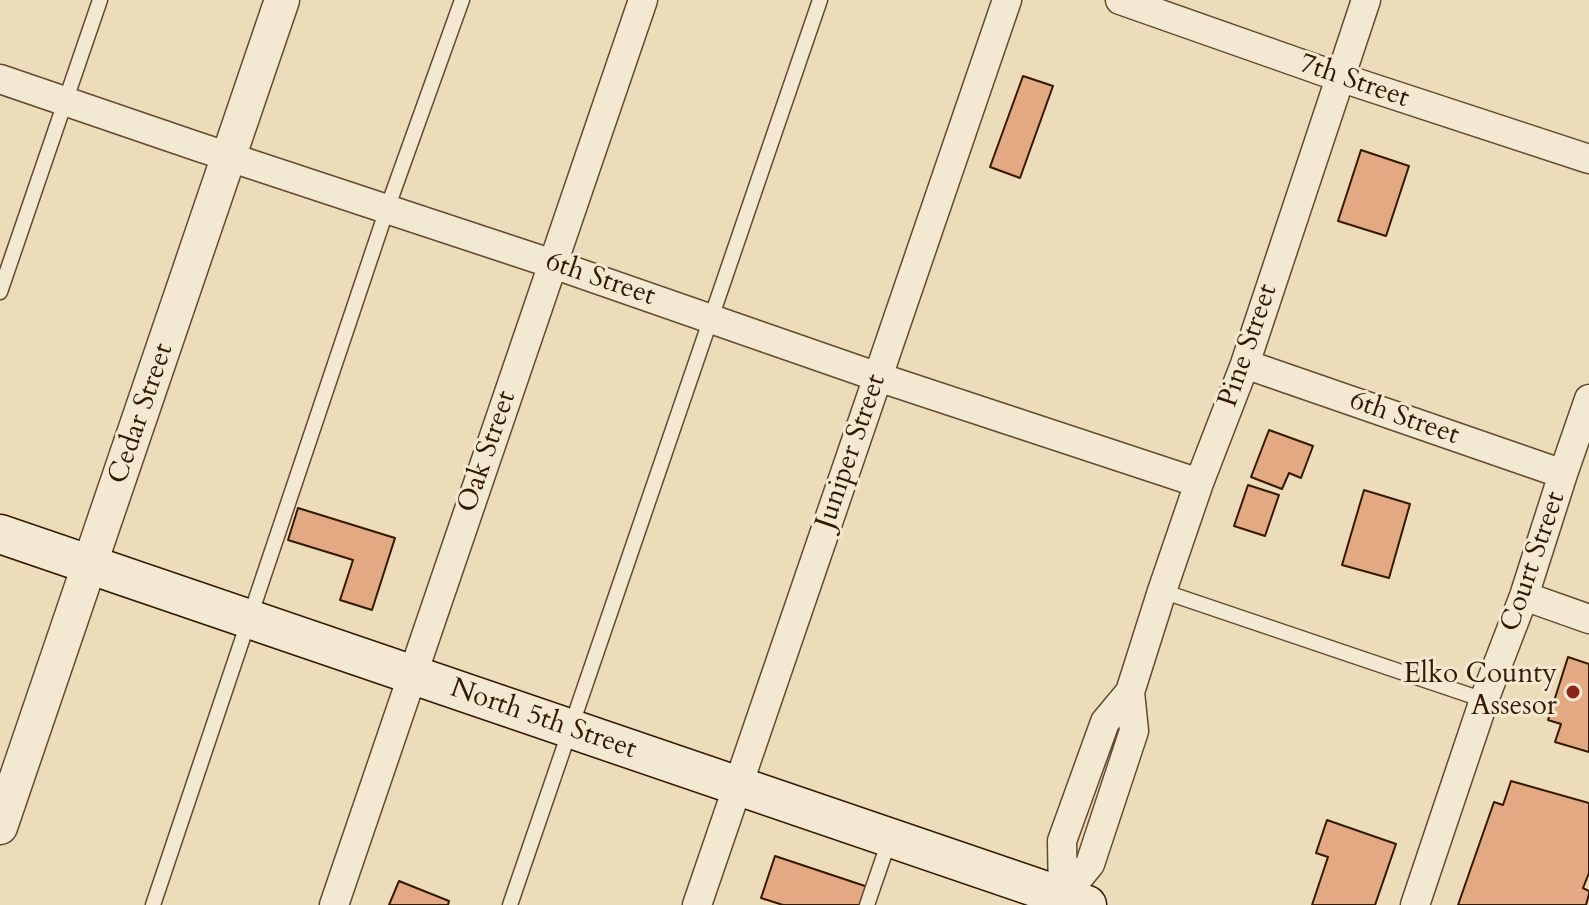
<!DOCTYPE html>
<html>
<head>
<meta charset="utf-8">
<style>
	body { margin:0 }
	canvas { display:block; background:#eddcb9 }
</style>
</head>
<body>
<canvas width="1589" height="905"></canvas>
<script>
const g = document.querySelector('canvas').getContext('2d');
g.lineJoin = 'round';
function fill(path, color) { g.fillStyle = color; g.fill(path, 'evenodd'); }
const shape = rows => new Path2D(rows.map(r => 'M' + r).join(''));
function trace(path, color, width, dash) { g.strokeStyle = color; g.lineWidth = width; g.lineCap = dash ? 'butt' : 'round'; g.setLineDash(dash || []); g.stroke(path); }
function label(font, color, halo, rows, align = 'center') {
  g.font = font + ' Cardo,serif'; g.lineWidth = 6; g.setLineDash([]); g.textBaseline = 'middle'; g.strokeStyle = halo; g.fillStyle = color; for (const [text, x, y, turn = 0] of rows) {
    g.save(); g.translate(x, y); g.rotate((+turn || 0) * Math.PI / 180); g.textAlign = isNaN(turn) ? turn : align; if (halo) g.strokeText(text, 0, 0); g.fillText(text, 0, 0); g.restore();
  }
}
const building = shape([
	[1023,76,1053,86,1020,178,990,167,1023,76],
	[1361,150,1409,166,1386,236,1338,221,1361,150],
	[1269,430,1313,446,1301,478,1289,473,1282,489,1251,477,1269,430],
	[1248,485,1279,495,1265,536,1234,526,1248,485],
	[1364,490,1410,504,1389,578,1342,565,1364,490],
	[298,508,395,538,372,610,340,600,353,560,288,540,298,508],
	[1568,657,1589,664,1589,752,1555,742,1561,724,1548,720,1568,657],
	[1511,781,1589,803,1589,873,1583,888,1589,891,1589,894,1586,905,1458,905,1494,802,1503,805,1511,781],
	[1327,820,1396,844,1375,905,1312,905,1328,857,1316,853,1327,820],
	[775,856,868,887,862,905,783,905,761,898,775,856],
	[399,881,449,901,448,905,389,905,399,881]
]);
const service = shape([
	[0,292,100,0],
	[1162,591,1484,700],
	[153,905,387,209,462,0],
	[510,905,820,0],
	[867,905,889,841]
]);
const minor = shape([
	[1120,0,1339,77,1589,159],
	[0,79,196,146,553,264,878,377,1199,483],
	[1245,364,1563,474],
	[1524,596,1589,619],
	[1063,897,1062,841,1105,722,1130,692],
	[334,905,643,0],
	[697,905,1007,0],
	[1061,905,1063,897,1090,864,1134,731,1130,692,1162,591,1199,483,1245,364,1366,0],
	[1415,905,1484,700,1524,596,1563,474,1589,399]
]);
const tertiary = shape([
	[0,827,282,0]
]);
const secondary = shape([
	[0,534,1087,905]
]);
const markers = [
	[1573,692,8,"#8f2418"]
];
const streetNames = [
	["7th Street",1354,82,19],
	["6th Street",600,280,19],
	["Pine Street",1249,346,-71],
	["Cedar Street",142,414,-71],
	["6th Street",1404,419,19],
	["Oak Street",488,452,-71],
	["Juniper Street",852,452,-71],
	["Court Street",1534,562,-71],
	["North 5th Street",543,720,19]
];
const poiNames = [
	["Elko County",1557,676],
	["Assesor",1557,708]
];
fill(building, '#e2a982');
trace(building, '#331900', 2);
trace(service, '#624a2e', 17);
trace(minor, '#624a2e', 31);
trace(tertiary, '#624a2e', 37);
trace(secondary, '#331900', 41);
trace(service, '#f3e8d2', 14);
trace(minor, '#f3e8d2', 28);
trace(tertiary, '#f3e8d2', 34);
trace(secondary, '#f3e8d2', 38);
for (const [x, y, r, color] of markers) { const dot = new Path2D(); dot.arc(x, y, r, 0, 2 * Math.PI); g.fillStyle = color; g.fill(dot); trace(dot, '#f3e8d2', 3); }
label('28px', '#331900', '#f3e8d2', streetNames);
label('28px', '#331900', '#f3e8d2', poiNames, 'right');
</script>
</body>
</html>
